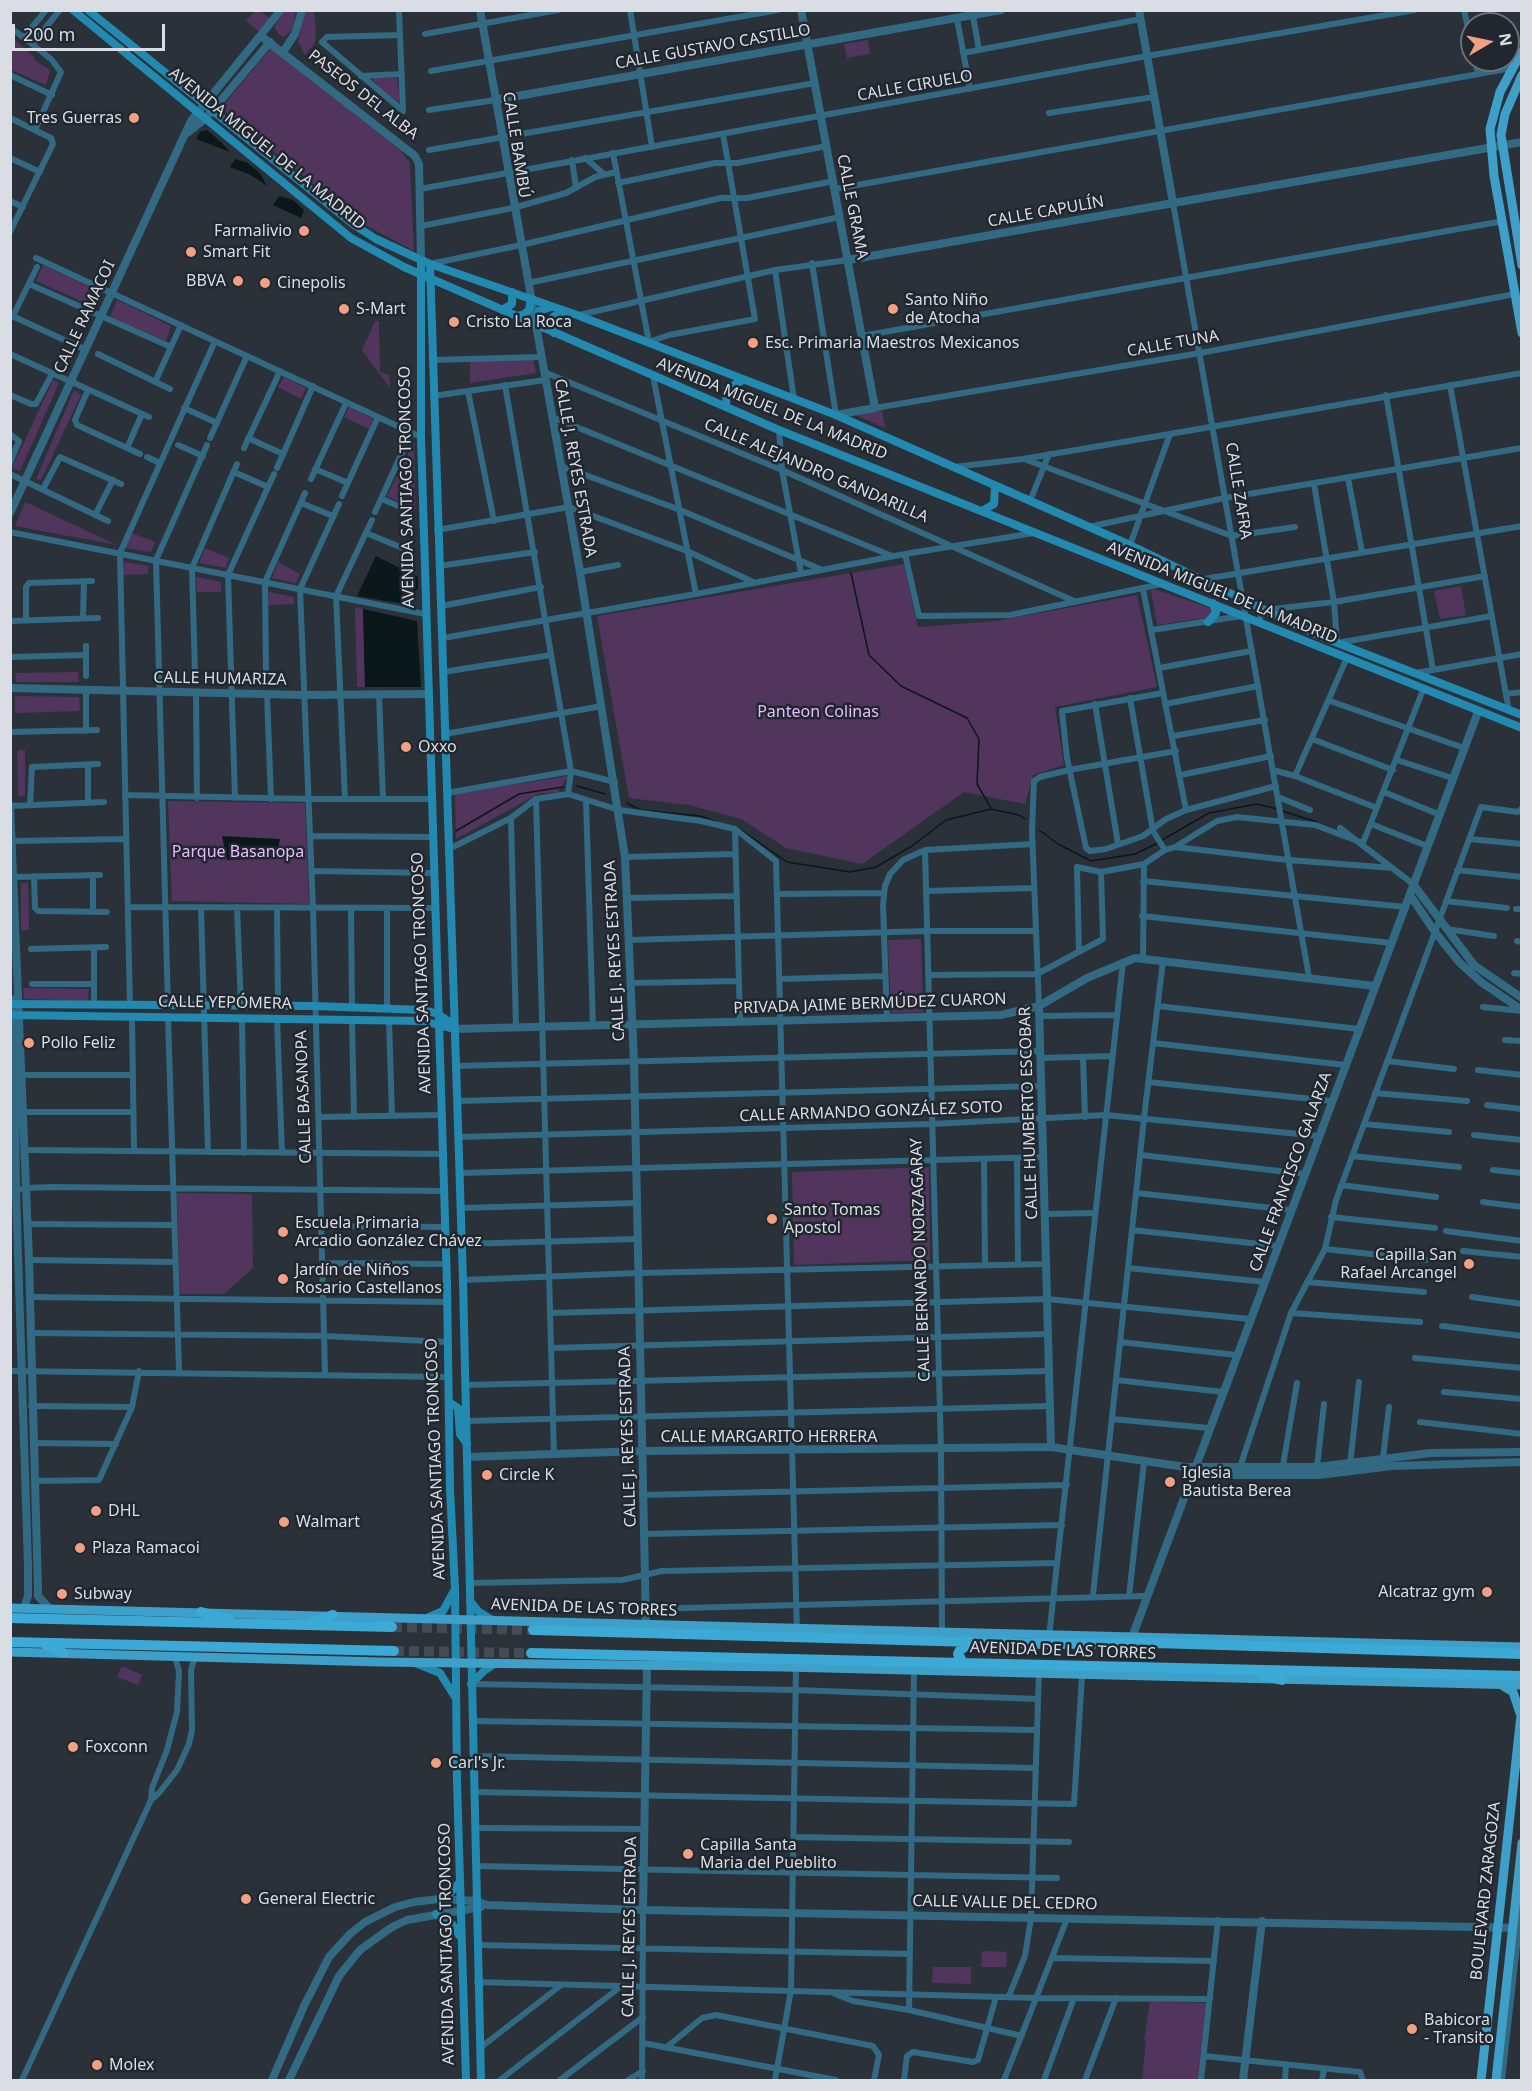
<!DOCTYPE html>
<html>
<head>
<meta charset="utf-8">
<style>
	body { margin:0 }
	#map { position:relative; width:1532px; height:2091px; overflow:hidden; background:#2b3139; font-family:"Noto Sans",sans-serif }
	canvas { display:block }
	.frame { position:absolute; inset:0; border:12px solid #dadde3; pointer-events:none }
	.north { position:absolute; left:1460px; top:12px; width:60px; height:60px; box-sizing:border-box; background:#21272f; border:2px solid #6b7077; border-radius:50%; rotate:81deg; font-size:16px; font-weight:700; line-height:24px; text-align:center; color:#dadde3 }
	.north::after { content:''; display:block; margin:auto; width:21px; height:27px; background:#f39f82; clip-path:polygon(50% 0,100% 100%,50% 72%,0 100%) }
	.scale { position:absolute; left:12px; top:24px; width:153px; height:27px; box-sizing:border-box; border:3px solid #dadde3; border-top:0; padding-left:8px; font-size:18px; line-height:21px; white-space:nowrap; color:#dadde3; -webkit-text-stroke:4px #21272f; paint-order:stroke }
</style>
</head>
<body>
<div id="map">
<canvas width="1532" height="2091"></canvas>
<div class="frame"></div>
<div class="north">N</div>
<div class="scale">200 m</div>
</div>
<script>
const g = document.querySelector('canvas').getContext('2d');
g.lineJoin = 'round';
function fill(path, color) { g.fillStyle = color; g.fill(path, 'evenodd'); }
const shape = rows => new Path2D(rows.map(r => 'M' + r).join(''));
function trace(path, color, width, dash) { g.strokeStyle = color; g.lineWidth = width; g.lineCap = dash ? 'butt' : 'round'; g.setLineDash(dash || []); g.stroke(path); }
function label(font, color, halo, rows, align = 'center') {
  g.font = font + ' "Noto Sans",sans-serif'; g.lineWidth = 5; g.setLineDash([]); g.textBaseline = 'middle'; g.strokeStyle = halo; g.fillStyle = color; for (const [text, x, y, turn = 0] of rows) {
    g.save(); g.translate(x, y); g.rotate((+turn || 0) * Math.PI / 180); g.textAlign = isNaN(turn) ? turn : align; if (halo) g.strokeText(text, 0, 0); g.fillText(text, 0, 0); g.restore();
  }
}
const green = shape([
	[255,11,260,11,271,19,260,32,246,21],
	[285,11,296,11,292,30,284,37,279,35,274,27],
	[305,11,314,11,316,31,315,43,305,55,298,42],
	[15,40,34,57,34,60,50,70,46,85,11,70,11,43],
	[868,40,870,54,847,58,844,44],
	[271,48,400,150,410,162,414,251,358,221,221,108],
	[373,78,397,78,400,100,397,102,373,81],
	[43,265,101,292,95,307,36,281],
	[117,300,171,326,166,341,110,317],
	[375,321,379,321,380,372,389,375,390,388,362,350],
	[533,359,536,373,470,383,470,361],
	[284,377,306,388,301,399,278,387],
	[53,380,59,383,20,471,12,468],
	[74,390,81,395,41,480,36,479],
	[349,407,373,419,369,429,344,417],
	[882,410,885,428,856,415],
	[414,442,415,510,387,496],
	[25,502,117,545,15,526],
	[132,533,155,542,151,552,125,548],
	[205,548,229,558,226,568,199,563],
	[124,562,149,566,148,574,122,575],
	[278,562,300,574,296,583,272,578],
	[904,564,918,627,996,621,1137,595,1157,687,1055,707,1064,765,1033,775,1025,804,964,792,862,864,786,848,741,819,689,805,629,798,597,616],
	[196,577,221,582,221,592,197,592],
	[1461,586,1466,615,1440,619,1434,591],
	[1154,589,1210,608,1213,613,1211,617,1157,625,1151,591],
	[269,592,294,597,294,604,268,605],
	[355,608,363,609,365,687,357,687],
	[78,672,79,682,16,682,15,673],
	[15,696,79,697,80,711,15,713],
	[17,750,25,750,25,796,18,796],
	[568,776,558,792,538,794,456,839,455,794],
	[168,801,305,803,309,904,172,901],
	[21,883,28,883,29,930,21,930],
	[921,939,923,1012,891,1013,888,940],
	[23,988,89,989,88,1001,24,999],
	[929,1167,930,1260,794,1265,792,1172],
	[177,1193,252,1194,253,1268,224,1294,180,1294],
	[122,1666,142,1675,138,1685,117,1677],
	[982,1951,1007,1952,1006,1967,981,1967],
	[933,1967,971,1967,971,1984,932,1983],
	[1150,2002,1207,2003,1199,2080,1142,2080,1146,2041,1144,2040]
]);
const water = shape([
	[207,130,221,142,230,152,196,139,200,132],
	[235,159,246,162,260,173,267,186,251,175,230,167],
	[279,196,293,200,304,210,301,218,273,205],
	[376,556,418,577,418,588,404,604,357,596],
	[363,609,417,621,421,687,365,687],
	[222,836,280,839,276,858,227,860]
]);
const stream = shape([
	[851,573,869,655,901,686,967,718,979,739,977,784,991,808],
	[577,786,605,794],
	[627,803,640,810,700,816,716,822],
	[1282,811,1317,822],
	[741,830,787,862,850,872,876,867,912,846,946,820,991,809,1019,815,1025,819],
	[1039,830,1058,844,1091,861,1135,854,1158,843],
	[456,831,519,794,563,787],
	[1162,840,1209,813,1257,804,1277,809]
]);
const trunkTunnel = shape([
	[392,1627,533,1630],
	[394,1651,531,1653]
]);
const minor = shape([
	[399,10,403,111],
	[630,10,652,147],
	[972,10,979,50],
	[1464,10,1472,46],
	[957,19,970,89],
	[10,27,51,59,61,72,35,130],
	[425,34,558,10],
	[400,35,327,37,322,42,403,111],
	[24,37,46,10],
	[32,44,60,10],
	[963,53,1141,19],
	[1475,60,1478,73],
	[431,71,778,10],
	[10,75,52,95],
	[361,76,402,74],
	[429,110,495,100],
	[1049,113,1154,97],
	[10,118,51,138,53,144,10,232],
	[429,150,815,83],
	[613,153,649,342,669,335,755,319,723,134],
	[10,158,40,172],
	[585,158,604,174],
	[572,160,576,188],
	[618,183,715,163,737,163,827,146],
	[420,189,1147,56,1415,10],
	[835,189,1512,68],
	[10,201,23,207],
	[1173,203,1309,977],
	[421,226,513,208,566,193,595,177,616,172],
	[36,258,421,437],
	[812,263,836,415],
	[430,264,521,245,721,198,747,198,834,181],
	[775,270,794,399],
	[528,283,840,217],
	[29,284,171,347],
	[10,315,84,349],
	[579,315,775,270,848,260],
	[13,316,37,267],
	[862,336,1503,221],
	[10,354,149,417],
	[98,354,170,389],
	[432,360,542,357],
	[544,372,782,470,1076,602],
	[653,376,696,594],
	[155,382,181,325],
	[505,385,571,771,568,794],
	[1450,385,1509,711],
	[88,390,75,420,77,425,140,454],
	[468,391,494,521],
	[10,395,31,404,36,404,52,374],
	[1386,395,1433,670],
	[433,396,545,380],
	[184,408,217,423],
	[875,408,1200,353,1515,294],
	[552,417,892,556],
	[779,430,782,470,801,573],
	[10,434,19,441,10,463],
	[210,438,247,356],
	[248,438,283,454],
	[178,445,203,456],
	[127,448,142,414],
	[244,448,280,371],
	[147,457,160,463],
	[1024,459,1232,536,1295,527],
	[561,466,680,510,820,569],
	[954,467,1023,459,1170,434,1522,373],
	[277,468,313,386],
	[315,469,348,483],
	[234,472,268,487],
	[10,474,108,521],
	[1348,478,1362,552],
	[311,479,346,403],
	[1314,484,1334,602,1337,643,1492,616],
	[43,489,60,457,121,484],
	[342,496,378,417],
	[382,499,410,511],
	[1030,501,1049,454],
	[301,503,333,516],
	[375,512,411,433],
	[95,515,113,480],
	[1088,527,1225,498,1522,448],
	[437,530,569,507,687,551,753,582],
	[10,532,425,614],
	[366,533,410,551],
	[1130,545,1170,434],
	[905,554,919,616,1010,615,1162,584],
	[439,566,535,552],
	[580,572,618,565],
	[1204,579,1522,526],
	[1143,589,1186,810],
	[441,606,541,587],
	[83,618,84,581],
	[26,620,26,587,29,583,92,581],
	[10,621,98,618],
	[1258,622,1264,610,1334,602,1485,576],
	[1152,630,1241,616],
	[443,638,696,594,905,554,1034,533],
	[10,657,86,655],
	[1159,668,1251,651],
	[443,672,551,655],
	[195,673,192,568,237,464],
	[1416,673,1522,654],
	[266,675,265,582,305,493],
	[86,676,86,646],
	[196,692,197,798],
	[1163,693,1062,711,1067,758,1086,848,1090,851,1106,849,1143,836,1166,819,1186,810,1276,786],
	[267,694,271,799],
	[1506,694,1522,692],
	[379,695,383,799],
	[1130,698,1153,831,1165,850],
	[1330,701,1464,748],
	[1095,704,1118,844],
	[1165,704,1258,686],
	[86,731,86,690],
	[10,732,97,730],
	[445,734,602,706],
	[1173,736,1265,720],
	[1312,739,1393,770],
	[1397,760,1452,778],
	[88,765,88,803],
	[1273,770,1295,776,1377,808],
	[1181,775,1271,756],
	[1295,776,1346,660],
	[1384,792,1438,814],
	[447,793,571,771,615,782],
	[125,795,308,799,432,799],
	[1278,797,1310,810],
	[235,798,228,575,274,474],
	[345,799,336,596,372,520],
	[536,799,554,1455],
	[586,800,593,1026],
	[30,805,32,767,98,764],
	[11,806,104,802],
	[511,818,516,1027],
	[1371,824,1427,846],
	[1340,828,1413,884],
	[735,829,740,1022],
	[310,836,432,837],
	[1469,839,1522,844],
	[12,841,126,839],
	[1175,847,1217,821,1237,817,1315,825,1363,843,1423,690],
	[449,849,511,818,536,799,568,794,619,810,701,821,735,829,776,861,797,1632],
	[925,850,941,1449,942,1633],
	[625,857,735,854],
	[1457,870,1522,877],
	[311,871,433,873],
	[93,875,93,912],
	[34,876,35,908,38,911,107,912],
	[13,877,100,875],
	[1143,881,1406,907],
	[926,891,1034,888],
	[778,894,884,893],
	[628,898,736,896],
	[1446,901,1507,908],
	[128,907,435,908],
	[201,907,208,1152],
	[237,907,241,1006],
	[277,908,278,1006],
	[351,909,352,1008],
	[387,909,387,1009],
	[1516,909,1522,909],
	[1142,916,1391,943],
	[1446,929,1494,936],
	[629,940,927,931,1036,931],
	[1517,941,1522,942],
	[94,948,94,1005],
	[31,949,106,947],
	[1079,952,1077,867,1101,872,1144,864],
	[1143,958,1144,864,1165,850,1175,847,1288,860,1393,868],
	[1514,973,1522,974],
	[928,975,1037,974,1103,939,1101,872],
	[780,979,885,976],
	[631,983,739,981],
	[32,984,94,984],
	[130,1006,120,553,215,341],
	[168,1006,156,560,207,445],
	[1039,1006,1032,831,1034,781,1040,777,1069,770,1176,751],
	[1158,1006,1359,1029],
	[1483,1007,1522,1011],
	[1040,1016,1116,1015],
	[132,1017,134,1151],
	[168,1017,179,1371],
	[242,1019,244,1153],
	[277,1019,282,1153],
	[887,1019,883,905,885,886,890,874,903,860,925,850,1033,844],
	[352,1020,354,1117],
	[389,1020,392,1116],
	[1505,1040,1522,1041],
	[1153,1043,1345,1065],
	[1083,1057,1085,1117],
	[1040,1058,1112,1056],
	[1387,1061,1454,1069],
	[456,1066,1040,1051],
	[1478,1070,1522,1075],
	[22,1075,132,1075],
	[1148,1082,1332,1101],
	[1375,1093,1467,1101],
	[457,1101,1041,1086],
	[1487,1105,1522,1109],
	[23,1112,133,1112],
	[319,1117,441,1115],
	[1364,1124,1449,1132],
	[1474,1135,1522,1140],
	[458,1137,931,1124,1106,1115,1319,1136],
	[24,1150,443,1154],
	[1141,1155,1305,1174],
	[1352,1156,1459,1167],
	[1017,1158,1018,1264],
	[984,1159,985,1265],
	[1493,1170,1522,1173],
	[460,1173,1044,1157],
	[1341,1185,1436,1197],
	[10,1193,25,1188,53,1187,444,1191],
	[1137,1193,1291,1210],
	[1483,1202,1522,1207],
	[461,1208,636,1203],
	[1046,1214,1095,1213],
	[1331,1217,1435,1228],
	[27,1224,174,1225],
	[322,1226,445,1227],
	[1132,1230,1278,1246],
	[1446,1231,1522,1241],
	[462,1244,637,1239],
	[1325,1249,1426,1260],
	[1463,1251,1522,1257],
	[29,1260,175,1262],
	[323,1263,446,1264],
	[1128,1268,1265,1282],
	[463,1280,638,1273,1047,1264],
	[1307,1282,1424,1292],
	[29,1297,447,1302],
	[1472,1297,1522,1304],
	[551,1313,1047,1299,1250,1319],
	[1291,1313,1420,1322],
	[1442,1326,1522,1336],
	[30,1333,324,1336,448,1342],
	[1120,1342,1236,1355],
	[551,1348,1048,1334],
	[1415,1358,1522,1368],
	[10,1371,448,1377],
	[325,1373,313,909,300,589,339,504],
	[1116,1380,1223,1392],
	[465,1385,1049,1371],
	[1444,1392,1522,1399],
	[31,1406,132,1407],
	[1112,1419,1209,1428],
	[466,1421,1050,1406],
	[1420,1422,1522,1434],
	[33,1443,116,1444],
	[1383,1458,1389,1407],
	[1350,1465,1359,1382],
	[1240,1467,1291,1313,1325,1249,1336,1200,1481,807,1518,812,1522,808],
	[1317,1467,1324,1404],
	[1282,1471,1297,1383],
	[34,1481,99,1480,132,1407,139,1371],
	[642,1495,1067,1485],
	[644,1534,1062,1525],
	[469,1583,622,1580,662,1571,1057,1563],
	[1093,1595,1144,1118,1163,961],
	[1129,1596,1144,1462],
	[645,1609,1146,1596],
	[1049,1637,1123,962],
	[471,1684,796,1690,1038,1699],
	[472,1721,1036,1730],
	[473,1756,1035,1768],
	[474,1792,1074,1804,1082,1676],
	[151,1800,159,1793,177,1770,189,1744,192,1730,191,1670,195,1657],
	[475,1828,645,1829],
	[794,1837,1069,1842],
	[476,1866,1057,1878],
	[477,1945,910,1954],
	[1052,1958,1214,1961],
	[477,1982,1036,1998,1210,1999],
	[833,1993,853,2001,909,2010,1022,2036],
	[1009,1996,1025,1956,1031,1918,1039,1670],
	[909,2010,914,1671],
	[643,2043,836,2080],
	[668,2046,702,2018,716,2015,873,2046,879,2055,874,2080],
	[480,2048,560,1986],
	[1204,2056,1360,2072,1363,2080],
	[22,2080,151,1800,152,1788,167,1750,177,1712,179,1671,175,1657],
	[500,2080,620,1987],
	[560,2080,643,2017],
	[628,2080,643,2071],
	[642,2080,643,1910],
	[775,2080,791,1990,796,1666],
	[904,2080,907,2056,913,2052,973,2062,978,2060,996,1997],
	[1004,2080,1067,1919],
	[1044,2080,1074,1998],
	[1085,2080,1116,1998],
	[1201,2080,1218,1920],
	[1285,2080,1286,2065],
	[1322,2080,1324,2069],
	[1502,2080,1519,1928]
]);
const tertiary = shape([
	[480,10,580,572,625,857,634,1062,646,1626],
	[801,10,875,408,836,415],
	[1139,10,1173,203],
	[262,37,415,156,419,164,421,260],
	[283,52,295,34,302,10],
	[495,100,1001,10],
	[187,133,206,118,270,42],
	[848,260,1522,142],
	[10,513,191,121,281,10],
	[10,688,303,695,428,694],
	[10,805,29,1260,38,1590,38,1596,49,1608],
	[1413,884,1474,965,1522,998],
	[1410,895,1435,932,1459,962,1481,982,1522,1010],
	[14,999,16,1193,28,1566,28,1596,24,1608],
	[1039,1006,1051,1447],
	[454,1029,1001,1015,1039,1006,1087,978,1135,958,1375,986],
	[467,1457,642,1451,1051,1447,1185,1467,1317,1467,1431,1453,1522,1452],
	[1191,1471,1228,1475,1319,1475,1392,1466,1522,1462],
	[1131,1640,1478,712],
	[643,1910,647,1665],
	[1519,1928,1522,1906],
	[272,2080,304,2006,329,1957,350,1934,365,1922,395,1907,414,1902,439,1899,476,1901,487,1905,643,1910,1522,1928],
	[289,2080,339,1976,360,1950,392,1927,407,1920,481,1907],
	[1243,2080,1262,1921]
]);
const secondary = shape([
	[73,10,351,238,404,267,779,430,1522,728],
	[88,10,354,225,376,239,430,264,577,315,836,415,1130,545,1317,635,1522,715],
	[421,260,421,437,447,1284,450,1489,455,1588,457,1781,466,2080],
	[430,264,463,1280,481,2080],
	[502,310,512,304,512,292],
	[516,316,523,315,529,310,531,299],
	[536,325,539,311,551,307],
	[554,333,550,326,553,317,564,311],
	[726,406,727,389,743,380],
	[982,511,994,504,995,486],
	[1208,622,1216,613,1213,603],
	[10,1004,314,1006,424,1010,438,1014,454,1025],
	[10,1015,423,1021,454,1029],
	[449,1402,458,1408,460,1434,467,1444],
	[470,1601,479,1612,492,1620],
	[429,1617,443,1611,454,1591],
	[415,1663,440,1673,455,1697],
	[471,1684,484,1671,496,1663],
	[439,1899,450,1893,460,1882],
	[436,1914,452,1924,459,1935]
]);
const primary = shape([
	[1522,51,1500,92,1490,129,1494,176,1522,333],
	[1522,75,1505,114,1501,135,1522,265],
	[10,1608,1522,1647],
	[10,1652,380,1662,785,1667,1522,1685],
	[1503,1686,1513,1692,1520,1713],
	[1481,2080,1522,1706],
	[1496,2080,1522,1843]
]);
const trunk = shape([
	[201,1612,229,1619],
	[10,1618,392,1627],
	[311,1623,333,1615],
	[533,1630,1048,1644,1155,1643,1522,1654],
	[10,1642,394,1651],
	[46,1645,63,1653],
	[531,1653,1522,1676],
	[963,1663,958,1654,960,1650,972,1642],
	[1262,1675,1282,1680]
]);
const markers = [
	[134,118,6,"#f39f82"],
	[304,231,6,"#f39f82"],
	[191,252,6,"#f39f82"],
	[238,281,6,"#f39f82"],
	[265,283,6,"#f39f82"],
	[344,309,6,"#f39f82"],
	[893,309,6,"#f39f82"],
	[454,322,6,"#f39f82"],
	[753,343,6,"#f39f82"],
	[406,747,6,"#f39f82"],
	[29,1043,6,"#f39f82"],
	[772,1219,6,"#f39f82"],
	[283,1232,6,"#f39f82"],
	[1469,1264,6,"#f39f82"],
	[283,1279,6,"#f39f82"],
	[487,1475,6,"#f39f82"],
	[1170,1482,6,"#f39f82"],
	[96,1511,6,"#f39f82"],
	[284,1522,6,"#f39f82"],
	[80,1548,6,"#f39f82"],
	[1487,1592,6,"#f39f82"],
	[62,1594,6,"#f39f82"],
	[73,1747,6,"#f39f82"],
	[436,1763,6,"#f39f82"],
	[688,1854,6,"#f39f82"],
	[246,1899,6,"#f39f82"],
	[1412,2029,6,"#f39f82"],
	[97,2065,6,"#f39f82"]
];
const streetNames = [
	["CALLE GUSTAVO CASTILLO",713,47,-10],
	["CALLE CIRUELO",915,86,-10],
	["PASEOS DEL ALBA",363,95,38],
	["CALLE BAMBÚ",516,145,81],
	["AVENIDA MIGUEL DE LA MADRID",267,149,39],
	["CALLE GRAMA",852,207,79],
	["CALLE CAPULÍN",1046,212,-10],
	["CALLE RAMACOI",85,317,-65],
	["CALLE TUNA",1173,344,-10],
	["AVENIDA MIGUEL DE LA MADRID",772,409,22],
	["CALLE J. REYES ESTRADA",575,468,80],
	["CALLE ALEJANDRO GANDARILLA",816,471,23],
	["AVENIDA SANTIAGO TRONCOSO",407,487,-91],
	["CALLE ZAFRA",1238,491,81],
	["AVENIDA MIGUEL DE LA MADRID",1222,593,22],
	["CALLE HUMARIZA",220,679,1],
	["CALLE J. REYES ESTRADA",615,951,-93],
	["AVENIDA SANTIAGO TRONCOSO",422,973,-92],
	["CALLE YEPÓMERA",225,1003,1],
	["PRIVADA JAIME BERMÚDEZ CUARON",870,1004,-2],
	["CALLE BASANOPA",304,1097,-92],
	["CALLE ARMANDO GONZÁLEZ SOTO",871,1112,-2],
	["CALLE HUMBERTO ESCOBAR",1029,1113,-92],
	["CALLE FRANCISCO GALARZA",1291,1172,-70],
	["CALLE BERNARDO NORZAGARAY",921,1260,-92],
	["CALLE J. REYES ESTRADA",628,1437,-92],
	["CALLE MARGARITO HERRERA",769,1437],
	["AVENIDA SANTIAGO TRONCOSO",436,1459,-92],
	["AVENIDA DE LAS TORRES",584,1608,2],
	["AVENIDA DE LAS TORRES",1063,1651,2],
	["BOULEVARD ZARAGOZA",1486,1891,-84],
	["CALLE VALLE DEL CEDRO",1005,1903,1],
	["CALLE J. REYES ESTRADA",630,1927,-89],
	["AVENIDA SANTIAGO TRONCOSO",447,1944,-91]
];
const poiNames = [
	["Tres Guerras",122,118,"right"],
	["Farmalivio",292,231,"right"],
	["Smart Fit",203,252],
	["BBVA",226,281,"right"],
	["Cinepolis",277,283],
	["Santo Niño",905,300],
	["de Atocha",905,318],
	["S-Mart",356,309],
	["Cristo La Roca",466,322],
	["Esc. Primaria Maestros Mexicanos",765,343],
	["Oxxo",418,747],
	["Pollo Feliz",41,1043],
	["Santo Tomas",784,1210],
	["Apostol",784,1228],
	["Escuela Primaria",295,1223],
	["Arcadio González Chávez",295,1241],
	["Capilla San",1457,1255,"right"],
	["Rafael Arcangel",1457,1273,"right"],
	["Jardín de Niños",295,1270],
	["Rosario Castellanos",295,1288],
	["Iglesia",1182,1473],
	["Bautista Berea",1182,1491],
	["Circle K",499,1475],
	["DHL",108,1511],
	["Walmart",296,1522],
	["Plaza Ramacoi",92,1548],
	["Alcatraz gym",1475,1592,"right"],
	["Subway",74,1594],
	["Foxconn",85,1747],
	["Carl's Jr.",448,1763],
	["Capilla Santa",700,1845],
	["Maria del Pueblito",700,1863],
	["General Electric",258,1899],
	["Babicora",1424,2020],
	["- Transito",1424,2038],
	["Molex",109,2065]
];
const parkNames = [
	["Panteon Colinas",818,712],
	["Parque Basanopa",238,852]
];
fill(green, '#51355d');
fill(water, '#0a1819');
trace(stream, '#0a1819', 1.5);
trace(trunkTunnel, '#454b52', 10, [10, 5]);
trace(minor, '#326a83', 6);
trace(tertiary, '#326a83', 8);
trace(secondary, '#228ab1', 8);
trace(primary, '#3ea0c8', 9);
trace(trunk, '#3caad7', 10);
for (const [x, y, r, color] of markers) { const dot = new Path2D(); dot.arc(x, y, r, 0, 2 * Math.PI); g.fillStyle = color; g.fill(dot); trace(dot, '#21272f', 2); }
label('16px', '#dadde3', '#21272f', streetNames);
label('16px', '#dadde3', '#21272f', poiNames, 'left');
label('16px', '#e8bcfe', '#21272f', parkNames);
</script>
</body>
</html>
